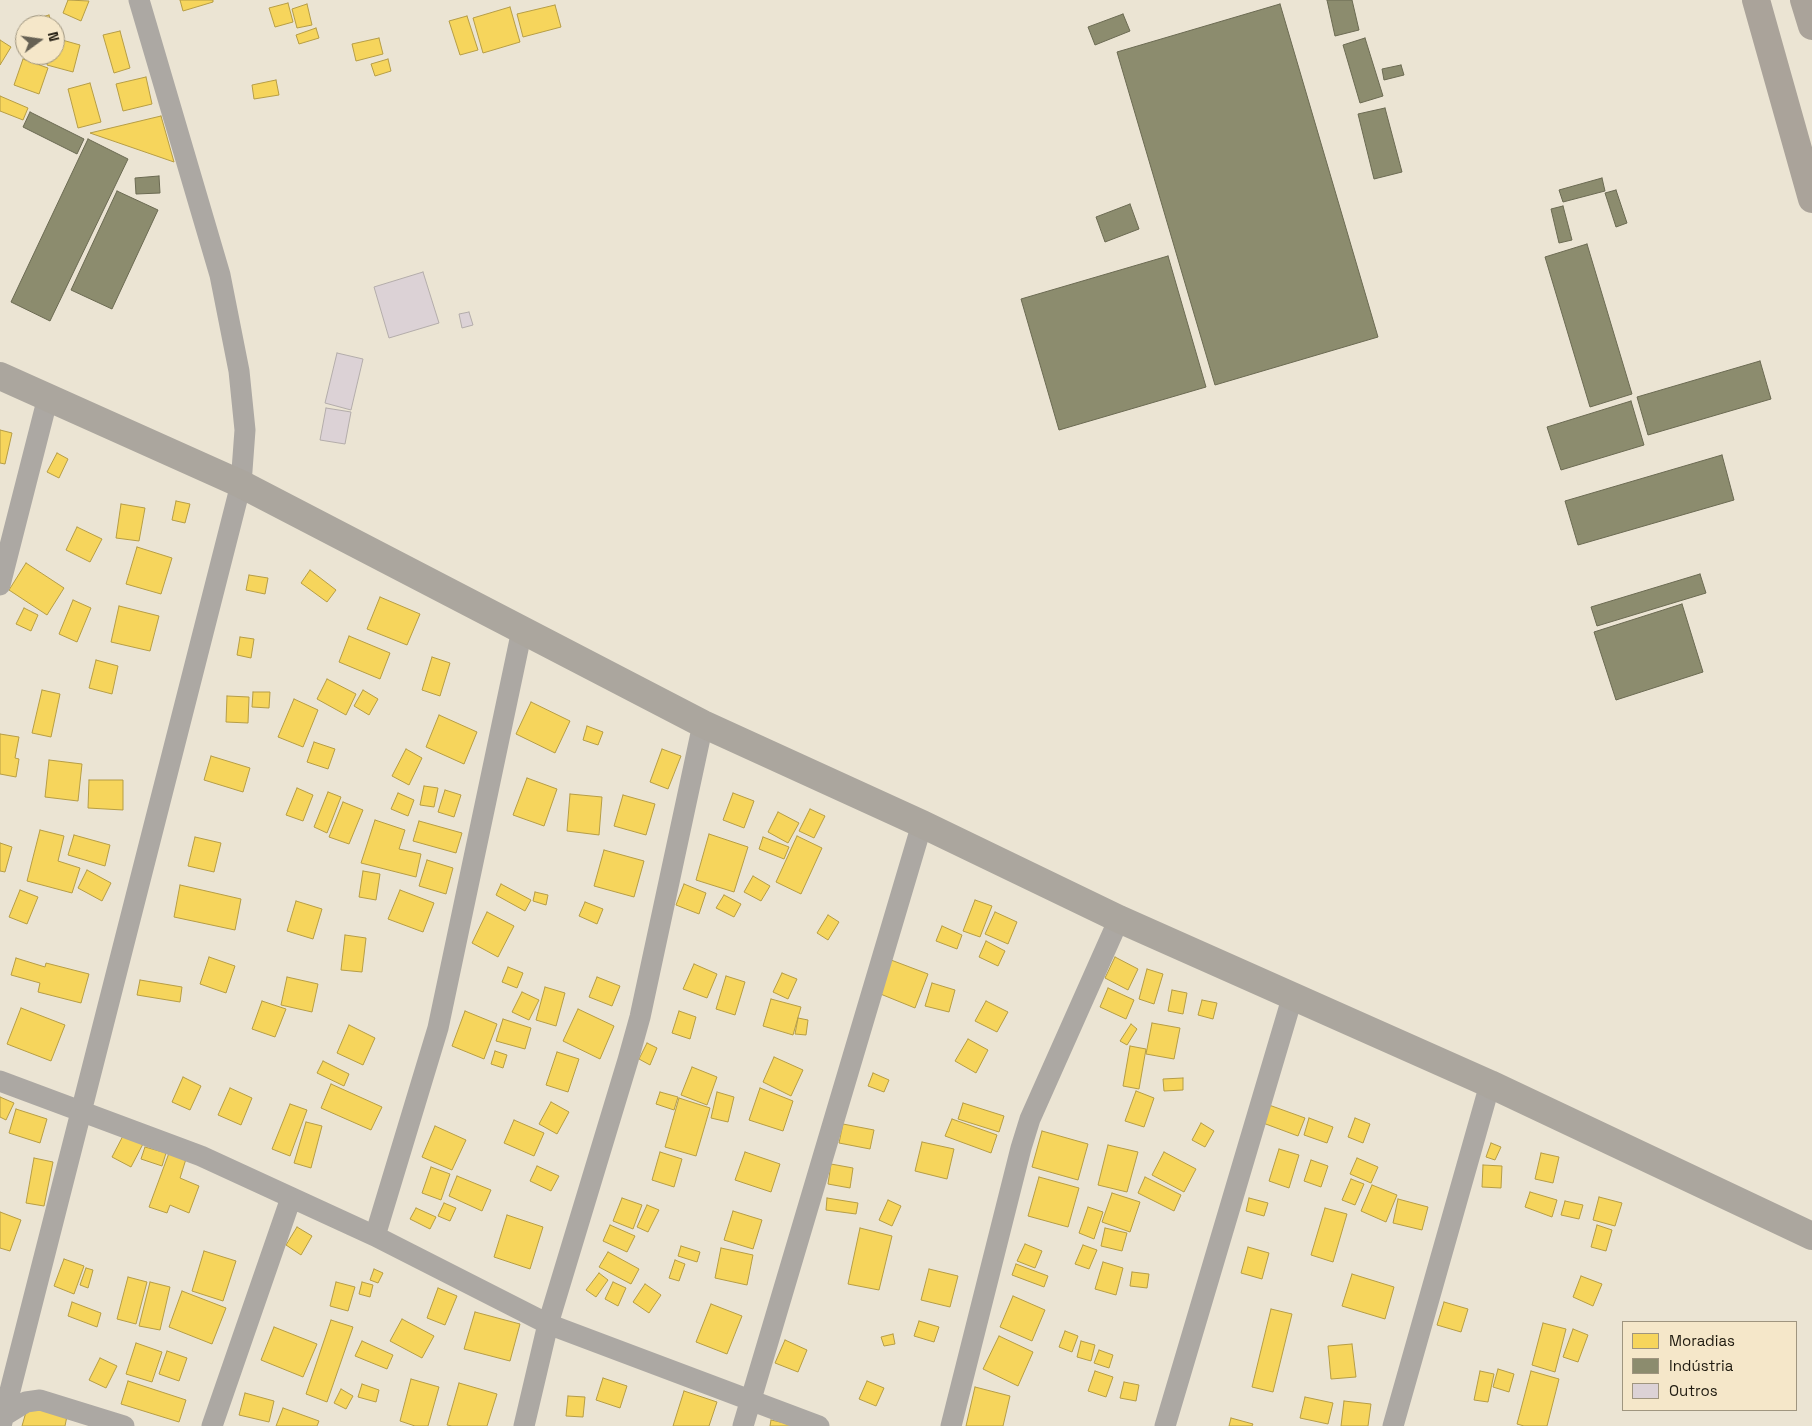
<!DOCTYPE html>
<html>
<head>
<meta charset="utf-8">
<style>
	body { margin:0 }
	#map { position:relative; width:1812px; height:1426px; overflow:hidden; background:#ebe4d3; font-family:"Space Grotesk",sans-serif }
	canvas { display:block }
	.legend { position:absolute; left:1622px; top:1321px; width:175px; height:90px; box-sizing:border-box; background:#f5e7c9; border:1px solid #9f957f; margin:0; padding:6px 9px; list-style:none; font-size:15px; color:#1f1a0f }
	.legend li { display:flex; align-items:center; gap:10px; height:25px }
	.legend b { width:25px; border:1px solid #9f957f }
	.north { position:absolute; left:15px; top:15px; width:50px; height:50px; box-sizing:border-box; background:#f5e7c9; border:1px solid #9f957f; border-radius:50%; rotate:76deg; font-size:14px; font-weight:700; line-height:20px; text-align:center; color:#1f1a0f }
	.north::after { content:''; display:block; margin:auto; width:18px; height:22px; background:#666154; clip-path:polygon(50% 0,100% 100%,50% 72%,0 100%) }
</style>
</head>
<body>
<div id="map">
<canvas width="1812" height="1426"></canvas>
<ul class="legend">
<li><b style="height:14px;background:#f6d55c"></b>Moradias</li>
<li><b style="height:14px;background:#8c8c6e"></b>Indústria</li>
<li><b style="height:14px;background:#dcd2d6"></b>Outros</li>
</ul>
<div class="north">N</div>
</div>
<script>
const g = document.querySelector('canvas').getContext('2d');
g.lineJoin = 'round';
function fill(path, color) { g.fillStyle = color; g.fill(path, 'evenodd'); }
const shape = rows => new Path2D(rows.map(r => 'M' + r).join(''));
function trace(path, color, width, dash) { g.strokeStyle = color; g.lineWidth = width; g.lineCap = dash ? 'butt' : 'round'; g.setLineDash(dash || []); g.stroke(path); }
const homes = shape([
	[68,0,89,1,81,21,63,13,68,0],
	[180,0,213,0,213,2,183,11,180,0],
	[288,3,293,22,275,27,269,8,288,3],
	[307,4,312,25,297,28,292,9,307,4],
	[555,5,561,27,523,37,517,14,555,5],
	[510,7,520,42,483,53,473,18,510,7],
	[49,15,52,25,26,25,25,22,49,15],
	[467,16,478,50,460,55,449,21,467,16],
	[316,28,319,38,299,44,296,35,316,28],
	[120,31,130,68,114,73,103,35,120,31],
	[55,38,80,45,73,72,47,65,49,55,55,55,55,38],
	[379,38,383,54,356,61,352,44,379,38],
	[0,40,11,47,0,65,0,40],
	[23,59,48,68,39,94,14,85,23,59],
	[388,59,391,71,375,76,371,64,388,59],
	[146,77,152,104,123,111,116,84,146,77],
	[276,80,279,95,254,99,252,85,276,80],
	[90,83,101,122,78,128,68,89,90,83],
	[0,96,28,108,23,120,0,111,0,96],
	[161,116,174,162,90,133,161,116],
	[0,430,12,433,5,464,0,463,0,430],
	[57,453,68,459,59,478,47,472,57,453],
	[176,501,190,504,185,523,172,520,176,501],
	[121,504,145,508,139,541,116,538,121,504],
	[77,527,102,539,90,562,66,550,77,527],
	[137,547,172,558,161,594,126,584,137,547],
	[26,563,64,588,47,615,9,590,26,563],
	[310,570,336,590,327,602,301,583,310,570],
	[249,575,268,578,265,594,246,590,249,575],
	[380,597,420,614,407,645,367,629,380,597],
	[73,600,91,608,77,642,59,634,73,600],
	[119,606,159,616,150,651,111,642,119,606],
	[24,608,38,615,31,631,16,624,24,608],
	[349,636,390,653,380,679,339,662,349,636],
	[240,637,254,639,251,658,237,655,240,637],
	[432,657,450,663,440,696,422,690,432,657],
	[96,660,118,666,112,694,89,688,96,660],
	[327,679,356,694,346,715,317,699,327,679],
	[42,690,60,694,51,737,32,733,42,690],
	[363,690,378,699,369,715,354,706,363,690],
	[253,692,270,692,269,708,252,707,253,692],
	[227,696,249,697,248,723,226,722,227,696],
	[294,699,318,710,303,747,278,737,294,699],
	[531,702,570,721,555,753,516,734,531,702],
	[439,715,477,732,464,764,426,747,439,715],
	[587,726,603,732,598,745,583,740,587,726],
	[0,734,19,737,15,758,19,759,16,777,0,774,0,734],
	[314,742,335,749,328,769,307,762,314,742],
	[406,749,422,758,409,785,392,776,406,749],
	[662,749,681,756,668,789,650,782,662,749],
	[211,756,250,768,243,792,204,780,211,756],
	[49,760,82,764,78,801,45,797,49,760],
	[527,778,557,789,544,826,513,815,527,778],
	[89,780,123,780,123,810,88,808,89,780],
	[424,786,438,788,434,807,420,805,424,786],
	[297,788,313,795,303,821,286,815,297,788],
	[445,790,461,795,454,817,438,812,445,790],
	[328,792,341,797,327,833,314,827,328,792],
	[398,793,414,800,408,816,391,809,398,793],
	[733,793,754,801,744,828,723,820,733,793],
	[570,794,602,797,599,835,567,831,570,794],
	[623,795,655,804,646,835,614,826,623,795],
	[343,802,363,810,349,844,329,837,343,802],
	[810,809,825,816,814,838,799,831,810,809],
	[778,812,799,823,788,843,768,832,778,812],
	[375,820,405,830,399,849,421,854,416,877,361,863,375,820],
	[419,821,462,833,456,853,413,841,419,821],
	[40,830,64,836,58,861,80,868,72,893,27,881,40,830],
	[709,834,748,847,734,892,696,880,709,834],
	[74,835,110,845,105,866,68,855,74,835],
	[797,836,822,848,801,894,776,882,797,836],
	[195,837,221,843,214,872,188,866,195,837],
	[763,837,789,847,784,859,759,849,763,837],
	[0,843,12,847,5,872,0,871,0,843],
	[604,850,644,861,634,897,594,886,604,850],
	[427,860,453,868,446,894,419,886,427,860],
	[87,870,111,883,102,901,78,888,87,870],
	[363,871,380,874,376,900,359,897,363,871],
	[753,876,770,886,761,901,744,892,753,876],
	[501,884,531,900,525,911,496,895,501,884],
	[684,884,706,893,699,914,676,905,684,884],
	[180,885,241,899,235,930,174,917,180,885],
	[20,890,38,897,27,924,9,917,20,890],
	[400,890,434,903,423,932,388,919,400,890],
	[535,892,548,895,546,905,533,901,535,892],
	[724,895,741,904,734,917,716,908,724,895],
	[975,900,992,906,980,937,963,931,975,900],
	[296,901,322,909,313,939,287,931,296,901],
	[585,902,603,909,597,924,579,916,585,902],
	[487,912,514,926,498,957,472,943,487,912],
	[995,912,1017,922,1008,944,985,934,995,912],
	[828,915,839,922,828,940,817,933,828,915],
	[942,926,962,935,957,949,936,941,942,926],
	[345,935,366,938,362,972,341,970,345,935],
	[986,941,1005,951,998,966,979,957,986,941],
	[209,957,235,966,226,993,200,984,209,957],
	[1115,957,1138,969,1128,990,1105,978,1115,957],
	[16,958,45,967,46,963,89,974,81,1003,38,992,40,983,11,975,16,958],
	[891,960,928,974,915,1008,878,993,891,960],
	[694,964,717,974,707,998,683,989,694,964],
	[508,967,523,973,517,988,502,982,508,967],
	[1147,969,1163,974,1154,1004,1139,999,1147,969],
	[782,973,797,979,788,999,773,992,782,973],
	[726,976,745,982,735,1015,716,1009,726,976],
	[287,977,318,984,312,1012,281,1005,287,977],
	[597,977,620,986,612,1006,589,997,597,977],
	[140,980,182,987,180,1002,137,995,140,980],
	[932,983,955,990,949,1012,925,1006,932,983],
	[545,987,565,993,556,1026,536,1020,545,987],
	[1108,988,1134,1000,1126,1019,1100,1007,1108,988],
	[1172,990,1187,993,1183,1014,1168,1011,1172,990],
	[522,992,539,1000,529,1020,512,1012,522,992],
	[771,999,801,1007,793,1035,763,1026,771,999],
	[1202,1000,1217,1003,1213,1019,1198,1015,1202,1000],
	[262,1001,286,1009,275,1037,252,1029,262,1001],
	[986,1001,1008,1012,997,1032,975,1021,986,1001],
	[21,1008,65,1025,51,1061,7,1044,21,1008],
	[578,1009,614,1026,600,1059,563,1041,578,1009],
	[465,1011,497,1024,484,1059,452,1046,465,1011],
	[679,1011,696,1017,690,1039,672,1033,679,1011],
	[798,1018,808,1020,806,1035,795,1034,798,1018],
	[503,1019,531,1028,525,1049,496,1041,503,1019],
	[1152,1023,1180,1028,1174,1059,1146,1054,1152,1023],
	[1131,1024,1137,1029,1127,1045,1120,1041,1131,1024],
	[349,1025,375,1038,363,1065,337,1053,349,1025],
	[968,1039,988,1050,976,1073,955,1061,968,1039],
	[647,1043,657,1048,650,1065,639,1059,647,1043],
	[1130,1046,1146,1049,1139,1089,1123,1086,1130,1046],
	[495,1051,507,1055,503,1068,491,1064,495,1051],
	[557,1052,579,1059,568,1092,546,1085,557,1052],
	[774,1057,803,1070,791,1096,763,1082,774,1057],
	[323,1061,349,1074,344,1086,317,1073,323,1061],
	[692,1067,717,1077,707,1105,681,1095,692,1067],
	[873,1073,889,1080,884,1092,868,1086,873,1073],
	[183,1077,201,1086,190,1110,172,1102,183,1077],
	[1183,1078,1183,1090,1164,1091,1163,1079,1183,1078],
	[331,1084,382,1107,371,1130,321,1108,331,1084],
	[230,1088,252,1098,241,1125,218,1115,230,1088],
	[760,1088,793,1101,783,1131,749,1120,760,1088],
	[1136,1091,1154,1098,1144,1127,1125,1121,1136,1091],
	[660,1092,678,1097,674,1110,656,1104,660,1092],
	[717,1092,734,1097,728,1122,711,1118,717,1092],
	[0,1097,14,1103,6,1120,0,1117,0,1097],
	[679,1098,710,1108,696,1156,665,1147,679,1098],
	[551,1102,569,1112,557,1134,539,1124,551,1102],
	[963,1103,1004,1116,999,1132,958,1119,963,1103],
	[290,1104,307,1110,290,1156,272,1149,290,1104],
	[1269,1105,1305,1118,1298,1136,1263,1123,1269,1105],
	[16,1109,47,1119,40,1143,9,1133,16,1109],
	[1309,1118,1333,1127,1327,1143,1304,1135,1309,1118],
	[1355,1118,1370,1124,1363,1143,1348,1137,1355,1118],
	[952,1119,997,1135,991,1153,945,1136,952,1119],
	[514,1120,544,1133,534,1156,504,1143,514,1120],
	[306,1122,322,1126,311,1168,294,1163,306,1122],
	[1201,1123,1214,1131,1205,1147,1192,1140,1201,1123],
	[843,1124,874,1130,870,1149,839,1143,843,1124],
	[435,1126,466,1140,452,1170,422,1157,435,1126],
	[1042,1131,1088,1144,1078,1180,1032,1167,1042,1131],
	[125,1132,144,1142,131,1167,112,1157,125,1132],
	[922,1142,954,1149,947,1179,915,1171,922,1142],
	[1491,1143,1501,1147,1495,1160,1486,1157,1491,1143],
	[1108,1145,1138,1152,1127,1192,1098,1185,1108,1145],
	[145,1147,166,1153,162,1166,141,1159,145,1147],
	[1279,1149,1299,1155,1289,1188,1269,1181,1279,1149],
	[660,1152,682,1159,674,1187,652,1180,660,1152],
	[745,1152,780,1164,771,1192,735,1180,745,1152],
	[1164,1152,1196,1169,1184,1192,1152,1175,1164,1152],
	[169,1153,186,1159,180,1178,199,1186,189,1213,170,1205,167,1213,149,1207,169,1153],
	[1541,1153,1559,1157,1553,1183,1535,1179,1541,1153],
	[34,1158,53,1162,44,1206,26,1203,34,1158],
	[1357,1158,1378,1167,1371,1183,1350,1174,1357,1158],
	[1311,1160,1328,1166,1321,1187,1304,1181,1311,1160],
	[831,1164,853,1168,850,1188,828,1184,831,1164],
	[1483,1165,1502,1166,1501,1188,1482,1187,1483,1165],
	[537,1166,559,1176,551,1191,530,1181,537,1166],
	[431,1167,450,1174,441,1200,422,1193,431,1167],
	[457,1176,491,1190,482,1211,449,1196,457,1176],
	[1039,1177,1079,1188,1068,1227,1028,1216,1039,1177],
	[1145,1177,1181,1195,1174,1211,1138,1193,1145,1177],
	[1351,1179,1364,1184,1355,1205,1342,1200,1351,1179],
	[1372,1185,1397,1195,1386,1222,1361,1211,1372,1185],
	[1530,1192,1557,1200,1552,1217,1525,1207,1530,1192],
	[1112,1193,1140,1202,1130,1232,1102,1222,1112,1193],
	[1599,1197,1622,1203,1615,1226,1593,1220,1599,1197],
	[622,1198,642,1205,633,1229,613,1221,622,1198],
	[827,1198,858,1203,856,1214,826,1210,827,1198],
	[1249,1198,1268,1203,1264,1216,1246,1211,1249,1198],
	[1398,1199,1428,1207,1422,1230,1393,1223,1398,1199],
	[888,1200,901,1206,892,1226,879,1220,888,1200],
	[1565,1201,1583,1205,1579,1219,1561,1215,1565,1201],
	[444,1203,456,1208,450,1221,438,1216,444,1203],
	[647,1205,659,1210,648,1232,637,1227,647,1205],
	[1088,1207,1103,1212,1094,1239,1079,1233,1088,1207],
	[416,1208,436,1217,430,1229,410,1219,416,1208],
	[1325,1208,1347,1214,1333,1262,1311,1255,1325,1208],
	[733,1211,762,1220,753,1249,724,1240,733,1211],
	[0,1212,21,1220,10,1251,0,1248,0,1212],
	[507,1215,543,1227,530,1269,494,1257,507,1215],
	[610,1225,635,1236,627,1252,603,1241,610,1225],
	[1597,1225,1612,1230,1606,1251,1591,1247,1597,1225],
	[297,1227,312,1236,301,1255,286,1245,297,1227],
	[860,1228,892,1236,879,1290,848,1284,860,1228],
	[1105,1228,1127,1233,1122,1251,1101,1246,1105,1228],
	[1025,1244,1042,1251,1035,1268,1017,1261,1025,1244],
	[1083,1245,1097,1250,1089,1269,1075,1264,1083,1245],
	[681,1246,700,1252,697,1262,678,1256,681,1246],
	[1248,1247,1269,1253,1262,1279,1241,1273,1248,1247],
	[721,1248,753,1255,747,1285,715,1278,721,1248],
	[204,1251,236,1261,223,1301,192,1291,204,1251],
	[608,1252,639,1269,631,1284,599,1267,608,1252],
	[64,1259,84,1266,74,1294,54,1286,64,1259],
	[675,1260,685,1264,679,1281,669,1278,675,1260],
	[1103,1262,1123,1268,1116,1295,1095,1289,1103,1262],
	[1016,1264,1048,1276,1044,1287,1012,1275,1016,1264],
	[86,1268,93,1270,88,1288,80,1285,86,1268],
	[374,1269,383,1273,378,1283,370,1280,374,1269],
	[929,1269,958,1276,950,1307,921,1300,929,1269],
	[1132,1272,1149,1274,1147,1288,1130,1286,1132,1272],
	[599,1273,608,1280,596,1297,586,1290,599,1273],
	[1352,1274,1394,1287,1385,1319,1342,1306,1352,1274],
	[1581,1276,1602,1284,1593,1306,1573,1297,1581,1276],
	[128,1277,147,1282,136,1324,117,1319,128,1277],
	[150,1282,170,1287,160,1330,139,1326,150,1282],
	[336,1282,355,1287,348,1311,330,1306,336,1282],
	[362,1282,373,1285,370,1297,359,1294,362,1282],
	[613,1282,626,1288,618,1306,605,1299,613,1282],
	[645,1284,661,1295,649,1313,633,1302,645,1284],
	[438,1288,457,1296,445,1325,427,1318,438,1288],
	[182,1291,226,1308,212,1344,169,1327,182,1291],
	[1013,1296,1045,1310,1032,1341,1000,1327,1013,1296],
	[72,1302,101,1313,97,1327,68,1316,72,1302],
	[1444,1302,1468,1309,1461,1332,1437,1325,1444,1302],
	[711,1304,742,1316,727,1354,696,1342,711,1304],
	[1271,1309,1292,1314,1273,1392,1252,1387,1271,1309],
	[475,1312,520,1324,510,1361,464,1349,475,1312],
	[402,1319,434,1336,422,1358,390,1341,402,1319],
	[331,1320,353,1327,327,1402,306,1394,331,1320],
	[919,1321,939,1327,934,1342,914,1336,919,1321],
	[1543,1323,1566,1329,1555,1372,1532,1365,1543,1323],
	[274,1327,317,1344,303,1377,261,1360,274,1327],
	[1573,1329,1588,1335,1578,1362,1563,1357,1573,1329],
	[1065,1331,1078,1336,1072,1352,1059,1347,1065,1331],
	[893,1334,895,1344,884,1346,881,1337,893,1334],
	[999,1336,1033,1352,1018,1386,983,1369,999,1336],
	[785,1340,807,1350,798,1372,775,1363,785,1340],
	[362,1341,393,1355,387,1369,355,1356,362,1341],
	[1081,1341,1095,1345,1091,1361,1077,1357,1081,1341],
	[136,1343,162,1352,152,1382,126,1374,136,1343],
	[1352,1344,1356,1377,1331,1379,1328,1346,1352,1344],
	[1099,1350,1113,1355,1109,1368,1094,1363,1099,1350],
	[167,1351,187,1358,179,1381,159,1374,167,1351],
	[100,1358,117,1366,106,1388,89,1380,100,1358],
	[1498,1369,1514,1374,1509,1392,1493,1387,1498,1369],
	[1095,1371,1113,1377,1106,1397,1088,1391,1095,1371],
	[1480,1371,1494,1374,1488,1402,1474,1400,1480,1371],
	[1531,1371,1559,1379,1547,1426,1524,1426,1517,1424,1531,1371],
	[603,1378,627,1386,620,1408,596,1400,603,1378],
	[411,1379,439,1387,428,1426,415,1426,400,1421,411,1379],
	[128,1381,186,1400,179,1422,121,1404,128,1381],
	[867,1381,884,1388,876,1406,859,1399,867,1381],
	[1124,1382,1139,1385,1136,1401,1120,1398,1124,1382],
	[459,1383,497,1394,487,1426,452,1426,447,1425,459,1383],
	[362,1384,379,1390,376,1402,358,1397,362,1384],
	[975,1387,1010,1396,1003,1426,966,1426,975,1387],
	[341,1389,353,1396,346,1409,334,1403,341,1389],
	[684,1391,717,1402,709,1426,673,1426,684,1391],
	[245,1393,274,1401,269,1422,239,1415,245,1393],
	[568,1396,585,1397,583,1417,566,1416,568,1396],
	[1305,1397,1333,1403,1328,1424,1300,1418,1305,1397],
	[1344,1401,1371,1404,1368,1426,1341,1426,1344,1401],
	[28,1405,67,1416,65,1426,22,1426,28,1405],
	[283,1408,319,1421,317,1426,276,1426,283,1408],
	[1231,1418,1253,1424,1252,1426,1229,1426,1231,1418],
	[771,1420,798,1426,770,1426,771,1420]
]);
const industry = shape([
	[1327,0,1352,0,1359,30,1335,36,1327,0],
	[1280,4,1378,337,1215,385,1117,52,1280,4],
	[1123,14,1130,31,1095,45,1088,27,1123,14],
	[1365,38,1383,96,1360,103,1343,45,1365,38],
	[1401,65,1404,75,1384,80,1382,69,1401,65],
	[1385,108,1402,172,1374,179,1358,114,1385,108],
	[30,112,84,139,77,154,23,127,30,112],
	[88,139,128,159,50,321,11,302,88,139],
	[159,176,160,193,136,194,135,178,159,176],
	[1602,178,1605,191,1563,202,1559,190,1602,178],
	[1616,190,1627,223,1616,227,1605,193,1616,190],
	[117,191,158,210,112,309,71,290,117,191],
	[1130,204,1139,229,1105,242,1096,217,1130,204],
	[1563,206,1572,240,1559,243,1551,209,1563,206],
	[1587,244,1632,394,1590,407,1545,257,1587,244],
	[1168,256,1206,387,1059,430,1021,299,1168,256],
	[1760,361,1771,399,1648,435,1637,397,1760,361],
	[1631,401,1644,445,1561,470,1547,427,1631,401],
	[1722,455,1734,500,1578,545,1565,501,1722,455],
	[1700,574,1706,593,1597,626,1591,607,1700,574],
	[1682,604,1703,672,1616,700,1594,632,1682,604]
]);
const building = shape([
	[423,272,439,323,389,338,374,287,423,272],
	[469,312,473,325,462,328,459,314,469,312],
	[337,353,363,359,351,410,325,403,337,353],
	[326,408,351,412,345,444,320,440,326,408]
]);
const street = shape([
	[0,585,48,397],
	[0,1081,201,1156,375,1236,548,1324,819,1426],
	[375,1236,438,1028,522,630],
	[0,1415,5,1415,26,1402,40,1400,124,1426],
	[1,1426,241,484,245,430,239,371,220,275,139,0],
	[212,1426,291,1198],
	[524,1426,548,1324,628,1060,640,1017,703,724],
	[743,1426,922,824],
	[951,1426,1021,1148,1030,1119,1119,919],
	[1165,1426,1293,995],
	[1393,1426,1490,1084]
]);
const secondary = shape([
	[0,376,241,484,703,724,922,824,1119,919,1490,1084,1812,1236]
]);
const highway = shape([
	[1756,0,1812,199],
	[1804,0,1812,26]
]);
fill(homes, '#f6d55c');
trace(homes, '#b69d45', 1);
fill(industry, '#8c8c6e');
trace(industry, '#6b6a52', 1);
fill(building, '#dcd2d6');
trace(building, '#b3acaa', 1);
trace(street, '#aca8a3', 21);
trace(secondary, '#aba69e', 28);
trace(highway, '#aaa39a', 28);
</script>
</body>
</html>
